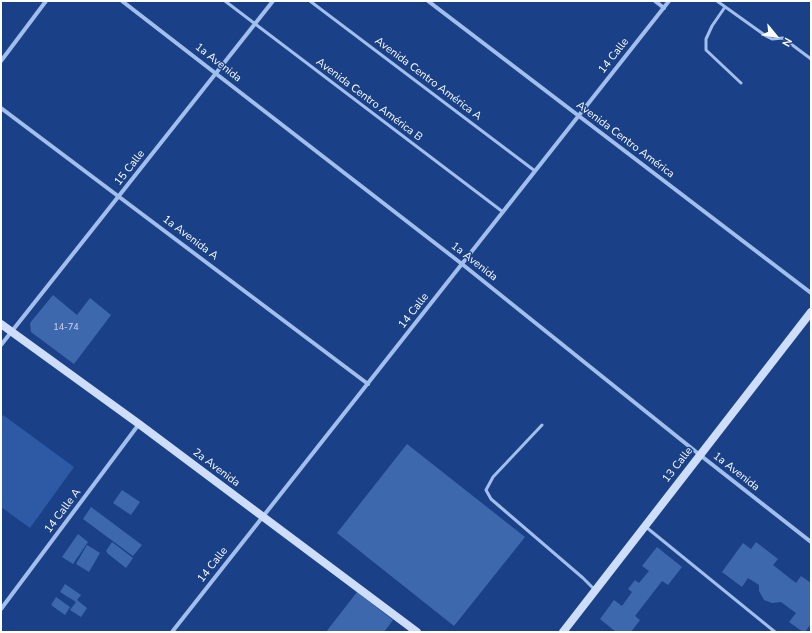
<!DOCTYPE html>
<html>
<head>
<meta charset="utf-8">
<style>
	body { margin:0 }
	#map { position:relative; width:812px; height:633px; overflow:hidden; background:#1a4187; font-family:"Nunito Sans",sans-serif }
	canvas { display:block }
	.frame { position:absolute; inset:0; border:2px solid #fff; pointer-events:none }
	.north { position:absolute; left:756px; top:16px; width:40px; height:40px; -webkit-text-stroke:3px #1a4187; paint-order:stroke; rotate:119deg; font-size:11px; font-weight:700; line-height:16px; text-align:center; color:#fff }
	.north::after { content:''; display:block; margin:auto; width:14px; height:18px; background:#fff; clip-path:polygon(50% 0,100% 100%,50% 72%,0 100%) }
</style>
</head>
<body>
<div id="map">
<canvas width="812" height="633"></canvas>
<div class="frame"></div>
<div class="north">N</div>
</div>
<script>
const g = document.querySelector('canvas').getContext('2d');
g.lineJoin = 'round';
function fill(path, color) { g.fillStyle = color; g.fill(path, 'evenodd'); }
const shape = rows => new Path2D(rows.map(r => 'M' + r).join(''));
function trace(path, color, width, dash) { g.strokeStyle = color; g.lineWidth = width; g.lineCap = dash ? 'butt' : 'round'; g.setLineDash(dash || []); g.stroke(path); }
function label(font, color, halo, rows, align = 'center') {
  g.font = font + ' "Nunito Sans",sans-serif'; g.lineWidth = 3; g.setLineDash([]); g.textBaseline = 'middle'; g.strokeStyle = halo; g.fillStyle = color; for (const [text, x, y, turn = 0] of rows) {
    g.save(); g.translate(x, y); g.rotate((+turn || 0) * Math.PI / 180); g.textAlign = isNaN(turn) ? turn : align; if (halo) g.strokeText(text, 0, 0); g.fillText(text, 0, 0); g.restore();
  }
}
const green = shape([
	[3,415,74,467,30,528,1,507,1,419]
]);
const building = shape([
	[53,295,77,315,90,298,111,315,74,364,31,332,30,323],
	[407,444,525,537,454,626,337,533],
	[122,490,140,502,131,515,113,503],
	[91,507,142,545,133,556,83,519],
	[78,534,88,542,73,564,62,557],
	[112,542,133,558,126,568,107,553,107,552,106,551],
	[756,542,778,559,773,565,796,583,801,576,811,583,811,624,805,632,803,632,789,622,796,613,781,602,772,603,764,600,759,591,759,585,748,578,742,587,722,572,743,543,751,549],
	[87,545,100,553,89,572,76,564],
	[657,547,682,567,668,585,662,581,635,616,640,620,631,632,616,632,600,619,614,600,622,606,632,592,628,589,635,580,639,583,649,571,642,566],
	[65,584,81,595,77,600,87,608,81,617,70,610,76,602,60,592],
	[357,592,393,620,384,632,326,632],
	[56,597,70,607,65,615,51,605]
]);
const lane = shape([
	[225,1,503,212],
	[310,1,535,171],
	[717,1,766,36,772,39,783,38,811,59],
	[725,7,712,26,706,39,706,50,741,83],
	[542,425,493,477,486,490,491,499,583,578,595,590],
	[646,527,775,632]
]);
const street = shape([
	[122,1,462,264,700,455,811,542],
	[428,1,811,293],
	[655,1,664,8],
	[1,61,46,1],
	[1,108,368,384],
	[1,345,273,1],
	[1,609,139,424],
	[172,632,669,1]
]);
const secondary = shape([
	[1,324,139,424,417,632],
	[563,632,811,312]
]);
const numberNames = [
	["14-74",66,328]
];
const streetNames = [
	["14 Calle",614,56,-52],
	["1a Avenida",218,63,38],
	["Avenida Centro América A",428,79,37],
	["Avenida Centro América B",369,100,37],
	["Avenida Centro América",625,140,37],
	["15 Calle",130,168,-52],
	["1a Avenida A",190,238,37],
	["1a Avenida",474,262,38],
	["14 Calle",414,311,-52],
	["13 Calle",678,465,-52],
	["2a Avenida",216,468,37],
	["1a Avenida",736,472,38],
	["14 Calle A",63,511,-53],
	["14 Calle",213,565,-52]
];
fill(green, '#2d59a5');
fill(building, '#3e68ae');
trace(lane, '#a2beec', 3);
trace(street, '#a2beec', 4);
trace(secondary, '#ceddf9', 8);
label('9px', '#cfd9eb', null, numberNames);
label('11px', '#fff', '#1a4187', streetNames);
</script>
</body>
</html>
